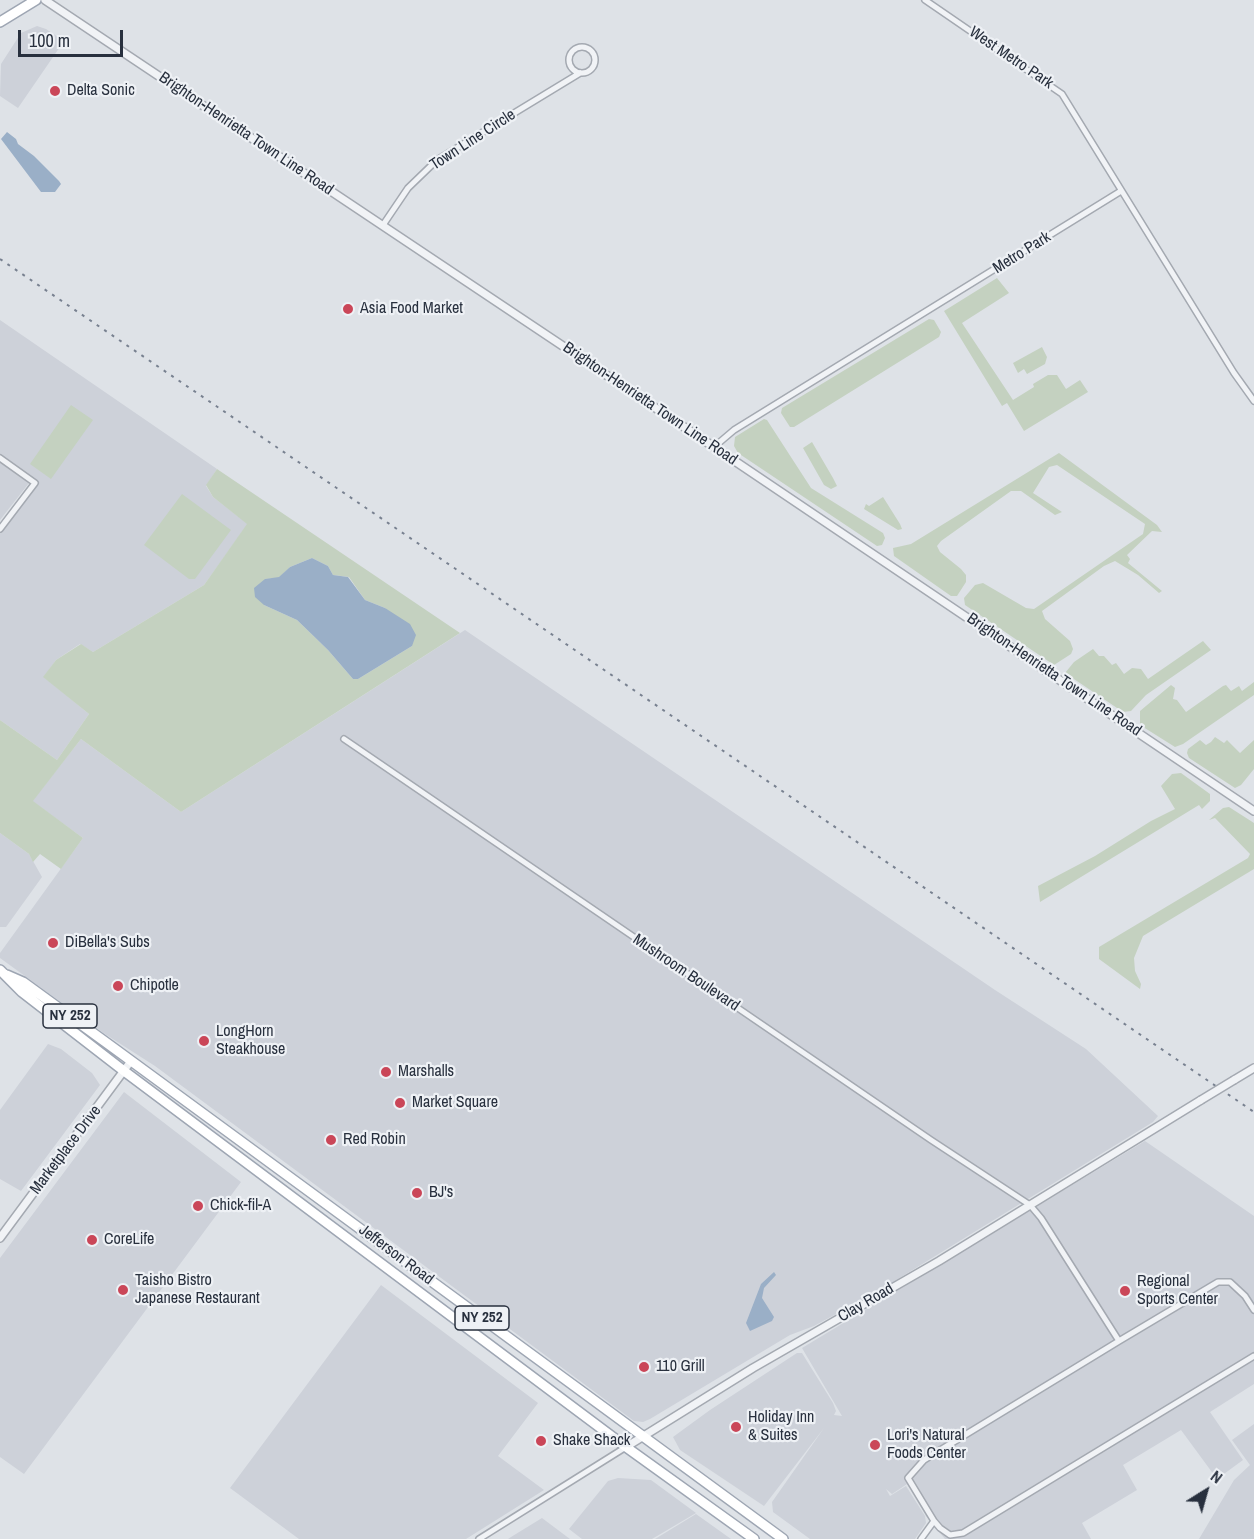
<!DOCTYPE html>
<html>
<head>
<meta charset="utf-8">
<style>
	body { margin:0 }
	#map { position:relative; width:1254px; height:1539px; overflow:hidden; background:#dee2e7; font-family:"Archivo Narrow",sans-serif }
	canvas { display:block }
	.north { position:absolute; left:1176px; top:1461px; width:60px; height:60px; -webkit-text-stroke:4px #eef1f5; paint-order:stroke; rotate:37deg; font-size:16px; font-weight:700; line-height:24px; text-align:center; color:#28303e }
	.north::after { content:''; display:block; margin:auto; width:21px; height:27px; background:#28303e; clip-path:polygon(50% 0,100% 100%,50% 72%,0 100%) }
	.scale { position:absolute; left:18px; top:30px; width:105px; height:27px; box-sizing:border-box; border:3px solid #28303e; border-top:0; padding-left:8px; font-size:18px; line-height:21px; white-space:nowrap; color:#28303e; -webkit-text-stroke:4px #eef1f5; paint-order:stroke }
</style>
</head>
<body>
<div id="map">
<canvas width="1254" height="1539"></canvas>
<div class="north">N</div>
<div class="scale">100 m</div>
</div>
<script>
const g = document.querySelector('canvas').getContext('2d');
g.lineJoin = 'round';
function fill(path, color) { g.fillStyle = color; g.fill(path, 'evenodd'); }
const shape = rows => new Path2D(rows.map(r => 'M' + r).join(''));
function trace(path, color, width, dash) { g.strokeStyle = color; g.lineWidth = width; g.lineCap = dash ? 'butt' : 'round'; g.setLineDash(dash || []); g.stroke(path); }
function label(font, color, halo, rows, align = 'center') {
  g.font = font + ' "Archivo Narrow",sans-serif'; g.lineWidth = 4.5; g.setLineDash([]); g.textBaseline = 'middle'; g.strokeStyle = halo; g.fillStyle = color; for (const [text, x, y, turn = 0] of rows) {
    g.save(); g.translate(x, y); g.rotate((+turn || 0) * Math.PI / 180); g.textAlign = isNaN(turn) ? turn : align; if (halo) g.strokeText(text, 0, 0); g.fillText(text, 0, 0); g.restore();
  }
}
const built = shape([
	[37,26,46,29,64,41,18,108,0,96,1,64,21,33],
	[0,320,217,469,206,486,213,497,248,524,204,585,93,652,80,644,56,660,44,677,89,714,57,760,0,720,0,534,38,482,0,455],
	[0,462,29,483,0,520],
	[465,630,995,990,1086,1049,1158,1116,1153,1122,880,1290,814,1326,790,1335,650,1419,643,1422,634,1421,155,1066,105,1034,0,958,0,953,83,838,32,801,81,739,181,812],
	[0,833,29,854,42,877,6,927,0,927],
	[48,1044,61,1049,92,1073,100,1085,21,1191,0,1179,0,1110],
	[124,1092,241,1182,24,1474,0,1457,0,1258],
	[1145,1141,1254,1216,1254,1384,1210,1412,1243,1460,1217,1479,1181,1430,1123,1465,1137,1490,1082,1523,1091,1539,945,1539,926,1516,907,1484,892,1494,886,1489,890,1496,906,1486,925,1516,926,1523,915,1539,810,1539,773,1512,772,1502,824,1428,764,1506,680,1450,673,1437,710,1410,797,1353,802,1353,833,1403,836,1411,834,1415,842,1416,802,1348],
	[381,1285,538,1403,498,1456,544,1490,466,1539,299,1539,230,1488],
	[1254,1424,1254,1539,1199,1539,1234,1480,1250,1465,1232,1440],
	[618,1478,651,1480,696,1513,652,1539,582,1539,569,1529,608,1481],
	[696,1514,731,1539,655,1539],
	[542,1518,570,1539,508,1539,511,1537]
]);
const green = shape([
	[997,278,1009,293,962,323,1013,400,1034,387,1033,384,1048,375,1057,375,1066,389,1080,380,1088,392,1024,431,1007,403,1002,406,944,311],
	[929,319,934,320,941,332,939,337,794,427,790,427,781,413,782,408],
	[1042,347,1047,357,1045,364,1027,374,1024,369,1018,373,1013,363],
	[71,405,93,420,51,479,30,464],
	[764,419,767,420,811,488,883,533,885,538,882,545,877,546,738,453,734,446,735,437],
	[812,442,833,478,837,486,831,489,824,485,803,448],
	[1059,453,1157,525,1162,532,1152,531,1127,555,1130,559,1128,563,1162,591,1159,593,1138,575,1115,561,1104,566,1042,611,1045,619,1070,641,1073,649,1071,654,1054,665,965,605,964,598,975,585,983,583,1026,608,1034,609,1143,534,1145,524,1057,465,1049,467,1033,493,1062,512,1055,515,1021,491,1011,491,941,541,937,546,940,552,961,569,966,575,966,582,957,596,951,596,894,556,893,548,911,544],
	[217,469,460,633,181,812,81,739,33,801,83,838,61,869,40,854,33,862,29,854,0,833,0,720,57,760,89,714,43,677,56,660,81,644,93,652,204,585,247,524,213,497,206,485],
	[312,558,328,566,333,575,349,577,365,600,385,608,412,646,358,679,353,679,328,650,297,620,264,605,265,579,279,578,290,567],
	[182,494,231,530,195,579,189,579,144,545],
	[883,497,900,524,902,529,898,530,864,509,866,504,869,506],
	[1203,641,1211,650,1146,695,1131,711,1123,712,1065,673,1074,662,1093,649,1099,656,1104,656,1112,665,1116,663,1124,674,1132,668,1141,669,1148,679],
	[1254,682,1254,695,1183,744,1175,747,1140,725,1140,711,1171,685,1175,688,1173,699,1177,700,1186,712,1223,686,1226,685,1231,691,1239,686,1242,691],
	[1215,737,1224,743,1227,740,1240,753,1254,740,1254,769,1241,785,1235,788,1189,758,1187,753,1188,749,1200,740,1206,745,1211,742],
	[1181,773,1210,794,1210,801,1202,809,1199,805,1040,902,1038,886,1095,856,1151,821,1175,809,1161,786,1172,774],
	[1229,807,1254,823,1254,869,1143,936,1134,958,1135,971,1141,984,1140,989,1099,959,1099,947,1248,858,1250,854,1215,818,1209,820,1223,808]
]);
const water = shape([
	[7,132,16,139,18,144,34,156,59,181,61,184,55,192,41,192,1,139],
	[312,558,328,566,333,575,348,577,365,600,385,608,410,624,416,635,412,646,358,679,353,679,328,650,297,620,264,605,255,597,254,588,265,579,279,577,290,567],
	[774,1272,776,1275,764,1288,762,1298,774,1317,772,1321,750,1331,746,1323,761,1284]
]);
const minor = shape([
	[925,0,1062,94,1234,373,1254,401],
	'569 60a13 13 0 1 1 26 0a13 13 0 1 1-26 0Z',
	[383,225,408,188,437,160,580,73],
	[714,447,734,430,1121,191],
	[0,458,35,483,0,529],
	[344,739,931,1140,1030,1205,1041,1218,1119,1341],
	[934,1521,940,1528,950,1535,963,1533,1254,1356],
	[479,1539,626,1447],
	[921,1539,934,1521,908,1478,924,1460,1119,1341,1218,1282,1230,1282,1245,1296,1254,1310]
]);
const tertiary = shape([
	[45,0,714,447,1254,811],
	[1234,1080,1254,1068],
	[0,1238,131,1061],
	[626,1447,753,1368,939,1261,1201,1100]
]);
const primary = shape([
	[0,22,36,0],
	[0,970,22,992,124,1071,626,1447,754,1539],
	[7,975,23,982,115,1049,783,1539]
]);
const rail = shape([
	[0,259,1254,1112]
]);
const tertiaryBridge = shape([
	[1201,1100,1234,1080]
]);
const markers = [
	[55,91,6,"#ca4658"],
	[348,309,6,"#ca4658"],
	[53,943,6,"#ca4658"],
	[118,986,6,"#ca4658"],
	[204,1041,6,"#ca4658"],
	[386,1072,6,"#ca4658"],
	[400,1103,6,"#ca4658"],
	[331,1140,6,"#ca4658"],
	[417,1193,6,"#ca4658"],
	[198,1206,6,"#ca4658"],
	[92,1240,6,"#ca4658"],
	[123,1290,6,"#ca4658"],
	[1125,1291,6,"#ca4658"],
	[644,1367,6,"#ca4658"],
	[736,1427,6,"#ca4658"],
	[541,1441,6,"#ca4658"],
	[875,1445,6,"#ca4658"]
];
const shields = [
	[70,1016,54],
	[482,1318,54]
];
const shieldNames = [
	["NY 252",70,1016],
	["NY 252",482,1318]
];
const streetNames = [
	["West Metro Park",1011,58,34],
	["Brighton-Henrietta Town Line Road",246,134,34],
	["Town Line Circle",473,140,-33],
	["Metro Park",1022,253,-32],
	["Brighton-Henrietta Town Line Road",650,404,34],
	["Brighton-Henrietta Town Line Road",1054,675,34],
	["Mushroom Boulevard",686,973,34],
	["Marketplace Drive",66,1150,-53],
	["Jefferson Road",396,1255,37],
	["Clay Road",866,1303,-30]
];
const poiNames = [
	["Delta Sonic",67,91],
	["Asia Food Market",360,309],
	["DiBella's Subs",65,943],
	["Chipotle",130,986],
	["LongHorn",216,1032],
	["Steakhouse",216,1050],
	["Marshalls",398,1072],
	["Market Square",412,1103],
	["Red Robin",343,1140],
	["BJ's",429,1193],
	["Chick-fil-A",210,1206],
	["CoreLife",104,1240],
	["Taisho Bistro",135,1281],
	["Japanese Restaurant",135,1299],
	["Regional",1137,1282],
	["Sports Center",1137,1300],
	["110 Grill",656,1367],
	["Holiday Inn",748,1418],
	["& Suites",748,1436],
	["Lori's Natural",887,1436],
	["Foods Center",887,1454],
	["Shake Shack",553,1441]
];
fill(built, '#cdd1d9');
fill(green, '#c4d1c0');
fill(water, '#9aafc7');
trace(minor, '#a4a9b1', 8);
trace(tertiary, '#a4a9b1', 10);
trace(primary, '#9ea6b3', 12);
trace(minor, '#f1f3f6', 5);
trace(tertiary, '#f1f3f6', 7);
trace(primary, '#fff', 9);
trace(rail, '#788190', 2, [3, 6]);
trace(tertiaryBridge, '#a4a9b1', 10, []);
trace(tertiaryBridge, '#f1f3f6', 7);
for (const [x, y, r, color] of markers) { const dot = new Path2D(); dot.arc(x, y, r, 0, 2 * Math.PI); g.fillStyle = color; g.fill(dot); trace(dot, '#eef1f5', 2); }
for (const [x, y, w] of shields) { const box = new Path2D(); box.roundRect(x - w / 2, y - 12, w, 24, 4.5); g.fillStyle = '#eef1f5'; g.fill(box); trace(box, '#28303e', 1.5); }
label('bold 15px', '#28303e', null, shieldNames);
label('16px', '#28303e', '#eef1f5', streetNames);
label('16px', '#28303e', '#eef1f5', poiNames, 'left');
</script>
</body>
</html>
